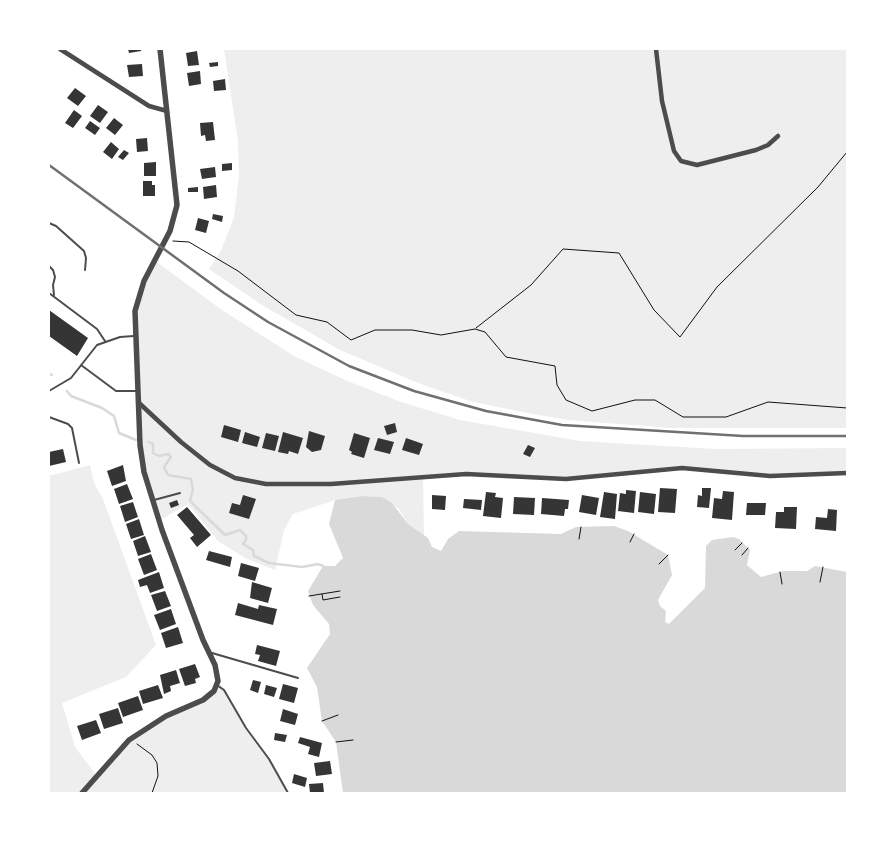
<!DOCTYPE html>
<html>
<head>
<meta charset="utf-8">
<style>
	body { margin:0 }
	#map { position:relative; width:896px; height:842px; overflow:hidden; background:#fff; font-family:"PT Sans",sans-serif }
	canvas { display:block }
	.frame { position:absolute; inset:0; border:50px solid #fff; pointer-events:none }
</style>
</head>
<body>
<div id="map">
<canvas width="896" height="842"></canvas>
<div class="frame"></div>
</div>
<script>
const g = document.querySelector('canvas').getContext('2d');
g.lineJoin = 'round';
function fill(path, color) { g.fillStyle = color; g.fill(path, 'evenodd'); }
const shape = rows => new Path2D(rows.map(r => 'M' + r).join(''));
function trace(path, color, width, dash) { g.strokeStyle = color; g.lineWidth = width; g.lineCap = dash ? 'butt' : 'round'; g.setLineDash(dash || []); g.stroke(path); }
const green = shape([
	[224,49,847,49,847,428,670,428,568,420,527,413,470,401,418,383,340,350,262,305,209,269,221,251,234,217,239,175,238,141],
	[154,260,222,310,294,356,345,380,401,402,460,420,580,441,715,449,847,448,847,473,770,476,697,469,579,478,466,474,423,478,424,536,408,524,399,509,382,497,362,496,335,500,293,514,284,530,275,570,245,558,218,541,188,504,158,521,144,472,134,321],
	[90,465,94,483,103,499,156,645,126,677,62,703,75,747,96,775,140,731,196,704,217,685,223,690,245,729,269,759,287,793,49,793,49,476]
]);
const water = shape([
	[362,496,382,497,392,503,408,524,428,538,432,547,441,551,448,539,459,531,561,534,576,527,614,526,628,531,668,555,672,575,658,600,660,606,666,611,665,622,669,624,705,588,706,546,712,540,733,537,739,539,750,550,747,565,761,577,783,571,807,571,815,566,847,572,847,793,343,793,336,742,322,721,317,687,307,668,330,634,329,624,313,605,308,591,323,566,335,566,343,558,329,524,335,500]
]);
const stream = shape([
	[49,374,52,375],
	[67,391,71,396,102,408,114,416,119,433,136,440],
	[149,442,153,444,153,453,159,456,168,454,171,457,164,467,168,475,191,479,193,490,190,500,193,504,225,535,240,530,246,536,246,540,243,544,253,550,254,556,269,563,302,567,318,564,323,566]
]);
const building = shape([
	[128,49,141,49,141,51,129,53],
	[197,51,199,65,188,66,186,53],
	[218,62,218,66,210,67,209,63],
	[142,64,143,76,129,77,127,65],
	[200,71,201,84,189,86,187,73],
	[225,79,226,90,214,91,213,81],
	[75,88,86,96,78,106,67,98],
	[98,105,108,112,100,123,90,116],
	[74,110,82,116,73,128,65,123],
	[114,118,123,125,115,135,106,128],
	[90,121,100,128,95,135,85,128],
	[213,122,215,140,206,141,205,135,201,136,200,123],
	[147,138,148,151,137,152,136,139],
	[111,142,119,149,112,159,103,152],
	[124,150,129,153,123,160,118,157],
	[156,162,156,176,144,176,144,163],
	[232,163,232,170,222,171,222,164],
	[215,167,216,177,202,179,200,169],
	[143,181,152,181,152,185,155,185,155,196,143,196],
	[216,185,217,197,204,199,203,187],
	[198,187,198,192,188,192,188,188],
	[213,214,223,216,222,222,212,219],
	[198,218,209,221,206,233,195,230],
	[49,310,88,338,77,356,49,336],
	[395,423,397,432,387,435,384,426],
	[224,425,241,430,238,442,221,437],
	[309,431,325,436,321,450,312,452,306,447],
	[245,432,260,437,257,447,242,443],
	[283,432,303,438,298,454,289,451,288,454,278,452],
	[266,433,279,436,275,451,262,448],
	[354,433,370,438,364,458,351,454,352,452,349,450],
	[378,438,394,442,390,454,374,450],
	[406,438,423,444,419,455,402,450],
	[528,445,535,448,530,457,523,454],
	[63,449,66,462,49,466,49,452],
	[123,465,126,481,112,486,107,471],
	[127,484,133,499,119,504,114,489],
	[660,488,677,489,675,513,658,512],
	[702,488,711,488,709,508,697,507,698,495,702,496],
	[626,490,636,491,634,513,618,511,620,493,626,494],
	[723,491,734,492,732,520,712,518,714,498,722,499],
	[486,492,496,493,495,497,503,498,501,518,483,516],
	[604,492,617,494,615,519,600,517],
	[640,492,656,494,654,514,638,512],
	[243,495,256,499,249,519,229,513,232,503,240,505],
	[432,495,446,496,445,510,432,509],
	[582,495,599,498,596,515,579,512],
	[514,497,535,498,534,515,513,514],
	[542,498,569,500,568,509,565,509,564,516,541,514],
	[464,499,482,500,481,510,463,508],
	[177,500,179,505,171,508,169,503],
	[133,502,138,517,125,522,120,506],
	[747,503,766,503,765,515,746,515],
	[187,507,211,535,197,547,190,538,194,535,177,515],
	[784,507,797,507,796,529,775,528,776,512,784,512],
	[828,509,837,510,836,531,815,529,816,517,827,518],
	[139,519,144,535,131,539,126,524],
	[145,536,151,552,138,556,133,541],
	[209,551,232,557,230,567,206,560],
	[151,554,157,570,144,575,138,559],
	[241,563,259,568,255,581,238,576],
	[159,572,164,588,150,593,147,585,140,587,138,580],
	[252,582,272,588,268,603,250,598],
	[165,591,171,606,157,611,151,595],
	[238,603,258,609,259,605,277,609,273,625,235,615],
	[171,609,176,624,160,630,154,615],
	[178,627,183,643,166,648,161,633],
	[257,645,280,651,276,666,258,661,260,655,255,654],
	[195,664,200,677,195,679,196,683,185,686,179,669],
	[176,670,180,683,170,686,171,691,164,694,160,675],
	[253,680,261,682,258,693,250,690],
	[283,684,298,688,294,703,279,699],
	[158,685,163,698,143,704,139,691],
	[266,685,277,688,274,697,264,694],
	[138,696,143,710,123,717,118,703],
	[118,708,123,723,104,729,99,714],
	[283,709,298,714,295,725,280,721],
	[96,720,101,733,82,740,77,726],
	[275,733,287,735,285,742,274,740],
	[300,737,322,743,319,757,308,754,310,747,298,743],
	[330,761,332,774,316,776,314,763],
	[294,774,307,778,305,787,292,783],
	[323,783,324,793,310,793,309,784]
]);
const path = shape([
	[173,241,189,242,238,271,296,315,327,322,351,340,375,330,412,330,441,335,475,329,485,332,506,357,555,366,557,385,566,400,592,411,635,400,655,400,683,417,726,417,768,402,847,408],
	[476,328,531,285,563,249,619,253,654,310,680,337,717,287,818,187,847,152],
	[579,539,581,527],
	[630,542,634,534],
	[735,550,742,543],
	[742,555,748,548],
	[659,564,668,555],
	[780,572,782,584],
	[820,582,823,567],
	[322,594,323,600,340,597],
	[309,596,340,591],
	[322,721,338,715],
	[336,742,353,740],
	[137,744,152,755,157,763,158,776,152,793]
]);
const service = shape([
	[49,223,56,226,84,251,86,258,85,270],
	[49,266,53,270,55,277,53,285,54,295],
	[49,293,97,329,105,341],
	[81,365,116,391,137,391],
	[49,391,71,378,97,345,120,337,134,336],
	[49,417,68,424,72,428,79,463],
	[154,500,180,493],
	[212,653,298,678],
	[217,685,224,690,246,728,269,759,288,793]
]);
const minor = shape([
	[60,49,149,106,167,111],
	[656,49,662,101,674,151,681,161,697,165,756,150,768,145,778,136],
	[138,402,181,442,210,465,235,478,266,484,331,484,466,474,566,479,682,468,770,476,847,473]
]);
const tertiary = shape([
	[82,793,129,740,166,716,203,700,214,691,218,681,215,665,203,640,162,530,144,472,140,445,135,311,144,281,170,231,177,205,160,49]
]);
const rail = shape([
	[49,165,224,293,268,322,349,366,414,391,486,411,562,425,743,436,847,436]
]);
fill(green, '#eee');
fill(water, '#d9d9d9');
trace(stream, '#d9d9d9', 2.5);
fill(building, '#353535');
trace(path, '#111', 1);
trace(service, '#4c4c4c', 2);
trace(minor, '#4c4c4c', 4.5);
trace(tertiary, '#4c4c4c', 5.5);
trace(rail, '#707070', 2.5);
</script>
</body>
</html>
